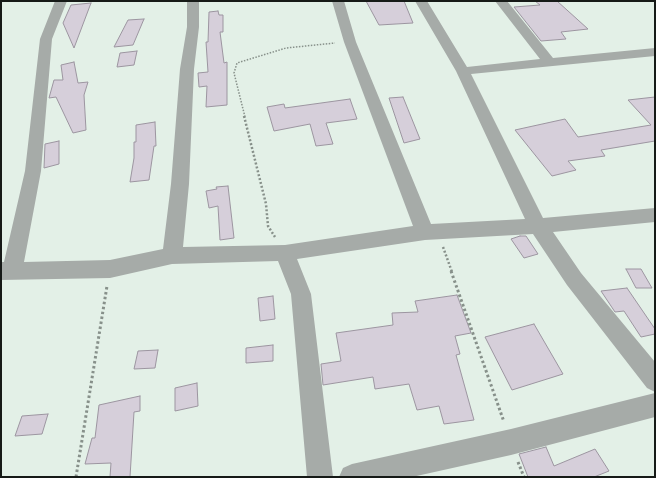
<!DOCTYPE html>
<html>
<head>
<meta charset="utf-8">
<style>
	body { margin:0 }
	#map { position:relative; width:656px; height:478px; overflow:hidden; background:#e3f0e7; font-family:"Source Serif 4",serif }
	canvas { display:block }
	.frame { position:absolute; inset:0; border:2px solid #161a17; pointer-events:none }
</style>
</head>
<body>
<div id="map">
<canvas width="656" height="478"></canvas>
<div class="frame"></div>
</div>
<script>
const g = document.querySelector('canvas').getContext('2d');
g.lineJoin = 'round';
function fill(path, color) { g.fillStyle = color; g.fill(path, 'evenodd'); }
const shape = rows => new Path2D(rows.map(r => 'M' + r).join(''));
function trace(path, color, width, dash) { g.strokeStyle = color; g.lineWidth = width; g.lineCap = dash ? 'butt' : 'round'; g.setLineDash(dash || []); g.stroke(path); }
const building = shape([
	[366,1,404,1,413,23,379,25,366,1],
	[535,1,557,1,588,29,561,32,566,39,541,41,514,7,540,5,535,1],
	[91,3,74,48,63,23,71,5,91,3],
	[218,11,219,15,223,15,223,32,220,32,224,63,227,62,227,105,206,107,207,86,199,87,198,73,208,72,206,42,208,42,209,12,218,11],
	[144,19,133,45,114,47,128,20,144,19],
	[137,51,134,65,117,67,120,53,137,51],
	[74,62,78,83,88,82,84,95,86,130,73,133,56,97,49,98,54,80,63,80,61,65,74,62],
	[403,97,420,139,404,143,389,98,403,97],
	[655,97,655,141,601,150,605,156,568,161,576,170,552,176,515,130,565,119,578,137,651,125,628,100,655,97],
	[350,99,357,119,326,123,333,144,316,146,310,124,274,131,267,107,284,104,285,108,350,99],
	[155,122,156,146,154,146,149,180,130,182,134,158,134,142,136,142,136,125,155,122],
	[59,141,59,164,44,168,45,144,59,141],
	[228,186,234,238,220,240,218,206,209,208,206,191,217,189,216,187,228,186],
	[520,236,526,236,538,254,524,258,511,239,520,236],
	[626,269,641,269,652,288,636,288,626,269],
	[627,288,655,329,655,334,641,337,624,311,615,312,601,291,627,288],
	[457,295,471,333,455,336,460,354,456,355,474,420,444,424,439,406,417,410,409,384,375,389,373,377,323,385,321,364,341,361,336,333,393,325,392,313,418,312,415,301,457,295],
	[273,296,275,319,260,321,258,298,273,296],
	[534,324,563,374,512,390,485,337,534,324],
	[273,345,273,361,246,363,246,348,273,345],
	[158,350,155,368,134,369,138,351,158,350],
	[197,383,198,406,175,411,175,388,197,383],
	[140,396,140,411,134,412,130,477,110,477,111,463,85,464,92,438,95,438,99,405,140,396],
	[48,414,42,434,15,436,22,416,48,414],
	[546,447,554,466,595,449,609,471,594,477,528,477,519,454,546,447]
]);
const pathFar2 = shape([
	[245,117,234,73,237,63,286,48,335,43]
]);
const pathFar1 = shape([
	[244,116,266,204,268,226,275,237],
	[443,247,452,272]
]);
const path = shape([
	[451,271,504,422],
	[518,462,524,477],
	[76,477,107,286]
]);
const minor = shape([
	[55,1,67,1,52,39,41,171,24,262,110,260,163,249,171,184,180,69,187,27,187,1,199,1,199,27,194,69,189,184,183,247,285,245,413,226,344,42,332,1,344,1,356,42,431,224,525,219,456,71,415,1,427,1,467,67,540,59,495,1,507,1,553,58,655,48,655,56,471,74,543,218,655,208,655,222,553,232,581,273,655,362,655,392,647,388,567,285,533,234,425,240,297,259,311,294,333,477,307,477,291,294,278,261,172,264,110,278,1,280,1,262,4,262,25,171,40,39,55,1],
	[655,393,655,417,511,455,412,477,339,477,343,468,352,464,511,429,655,393]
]);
fill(building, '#d6cfda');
trace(building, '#9c95a0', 1);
trace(pathFar2, '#87908a', 1.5, [1.5, 1.5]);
trace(pathFar1, '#87908a', 2.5, [2, 2]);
trace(path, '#87908a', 3, [2.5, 2.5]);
fill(minor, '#a6aba8');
</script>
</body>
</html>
